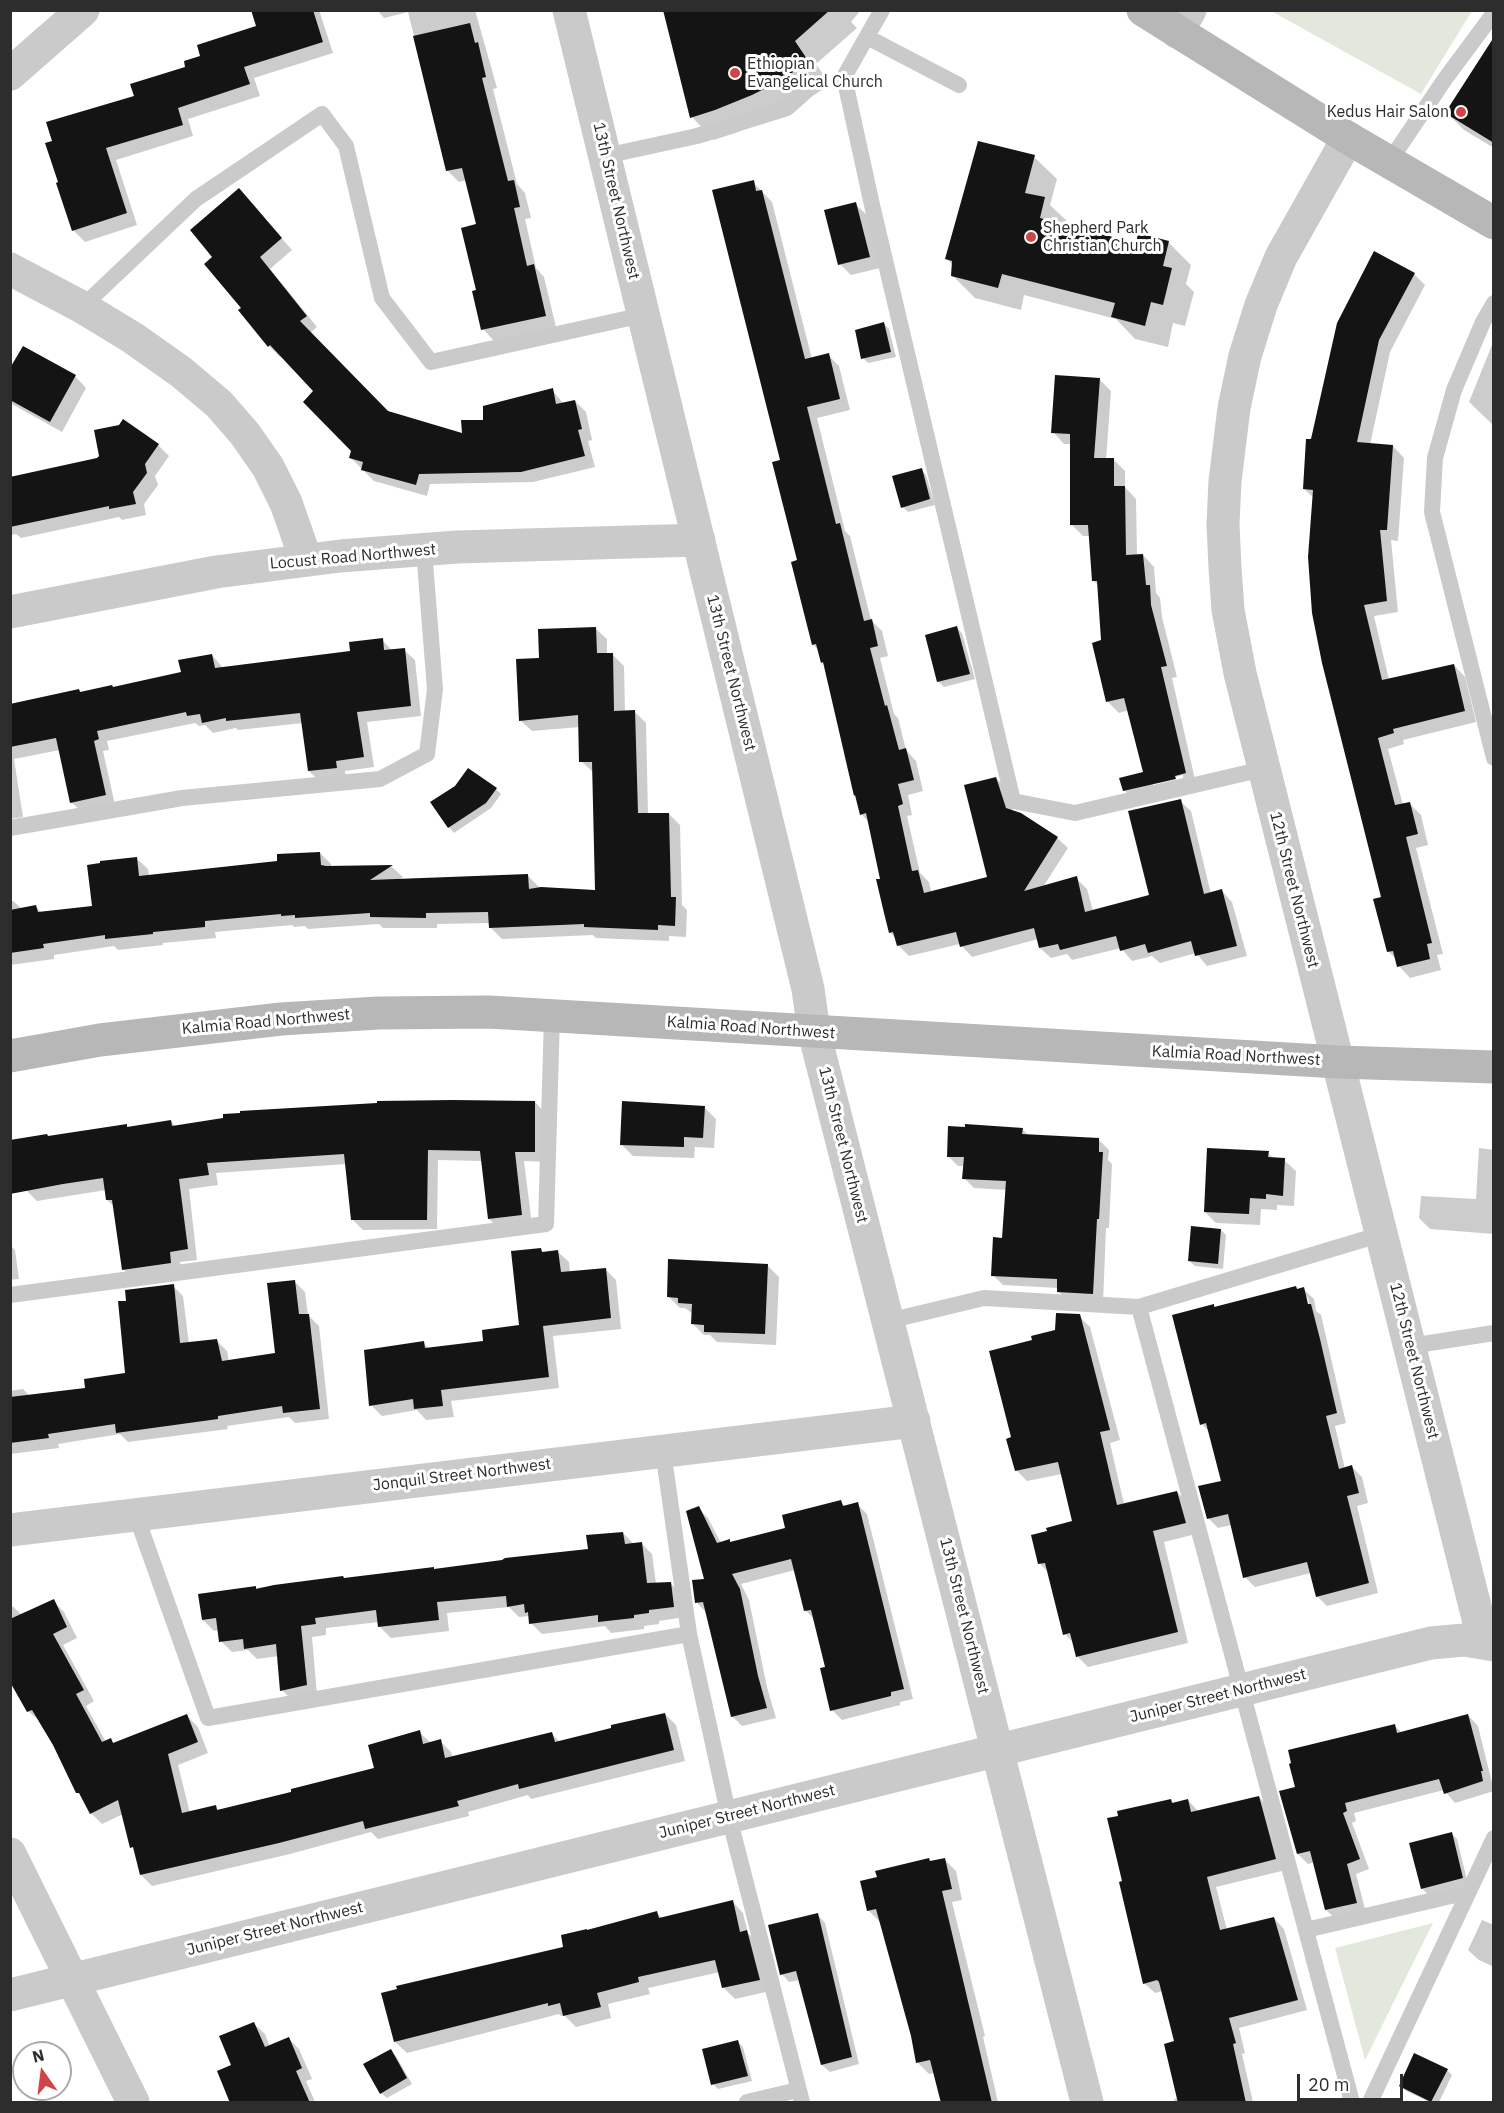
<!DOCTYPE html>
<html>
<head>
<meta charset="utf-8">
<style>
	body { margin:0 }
	#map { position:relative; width:1504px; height:2113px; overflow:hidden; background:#fff; font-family:"IBM Plex Sans",sans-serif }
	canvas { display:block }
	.frame { position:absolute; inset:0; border:12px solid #2d2d2d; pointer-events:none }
	.north { position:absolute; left:12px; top:2041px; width:60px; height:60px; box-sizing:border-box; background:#fff; border:2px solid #ababab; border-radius:50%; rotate:346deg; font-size:16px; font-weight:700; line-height:24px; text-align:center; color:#2d2d2d }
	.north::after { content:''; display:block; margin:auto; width:21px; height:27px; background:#cf4447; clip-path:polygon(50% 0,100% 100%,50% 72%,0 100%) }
	.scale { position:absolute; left:1297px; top:2074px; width:106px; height:27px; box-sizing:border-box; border:3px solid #2d2d2d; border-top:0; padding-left:8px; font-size:18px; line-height:21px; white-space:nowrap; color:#2d2d2d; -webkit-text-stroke:4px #fff; paint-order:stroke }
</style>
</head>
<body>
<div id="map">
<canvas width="1504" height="2113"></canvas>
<div class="frame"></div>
<div class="north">N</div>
<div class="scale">20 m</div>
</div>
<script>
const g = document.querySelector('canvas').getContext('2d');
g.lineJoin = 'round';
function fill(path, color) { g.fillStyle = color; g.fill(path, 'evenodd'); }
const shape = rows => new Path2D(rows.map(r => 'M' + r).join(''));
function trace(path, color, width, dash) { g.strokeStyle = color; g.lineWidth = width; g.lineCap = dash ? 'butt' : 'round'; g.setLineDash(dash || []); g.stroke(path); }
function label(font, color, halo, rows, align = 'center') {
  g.font = font + ' "IBM Plex Sans",sans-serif'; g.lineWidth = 6; g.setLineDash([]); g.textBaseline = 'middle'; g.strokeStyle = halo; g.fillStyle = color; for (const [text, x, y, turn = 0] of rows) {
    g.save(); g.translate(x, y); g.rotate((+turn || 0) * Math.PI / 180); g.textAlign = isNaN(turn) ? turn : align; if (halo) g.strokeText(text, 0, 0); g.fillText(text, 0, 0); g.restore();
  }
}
const green = shape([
	[1271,11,1472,11,1421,94],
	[1433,1923,1365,2060,1335,1948]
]);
const shadow = shape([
	[253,10,319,10,333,53,254,78,260,96,188,119,193,136,116,160,137,225,85,242,74,231,58,184,136,97,187,68,202,57,258,27],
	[377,10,475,10,497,88,493,89,517,184,525,193,531,218,525,219,536,268,544,277,556,327,494,341,483,329,478,291,478,225,467,180,459,182,448,171,408,12,384,18],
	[664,10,861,10,851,22,857,28,816,64,830,85,798,105,738,132,714,140,692,117],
	[1494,49,1494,148,1464,130,1447,113],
	[1034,157,1057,179,1050,205,1067,221,1065,226,1137,245,1168,242,1191,265,1186,284,1194,292,1185,326,1173,323,1168,347,1135,339,1116,319,1024,295,1021,310,975,298,952,275,953,265,947,259],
	[753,182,772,202,812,359,828,355,839,366,850,410,817,418,845,531,850,536,871,620,882,631,888,656,880,658,894,714,898,718,906,750,916,761,923,791,908,795,912,815,907,816,920,873,929,882,931,892,989,878,996,778,1007,789,1013,812,1057,838,1068,848,1043,887,1076,878,1087,889,1093,911,1150,896,1180,801,1191,811,1211,894,1222,891,1232,902,1247,956,1207,966,1196,953,1160,963,1152,956,1132,961,1121,948,1072,960,1067,954,1051,958,1040,948,1038,939,972,957,960,944,909,956,898,945,896,938,890,932,882,880,869,822,861,814,826,666,822,662,819,651,813,644,782,461],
	[239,190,292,250,270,269,317,327,310,333,388,413,463,435,485,421,552,390,564,404,575,401,586,412,592,440,588,441,595,467,533,482,430,484,427,496,374,481,351,458,353,451,315,391,282,356,280,357,269,346,240,311,243,308,214,257],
	[855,204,867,215,880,268,851,275,840,264],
	[1414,274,1425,285,1390,352,1370,445,1393,446,1404,458,1398,541,1391,540,1398,612,1374,616,1389,680,1454,665,1465,677,1476,722,1403,740,1404,744,1388,749,1403,805,1410,804,1421,815,1428,845,1416,848,1443,954,1437,955,1441,970,1410,978,1399,966,1397,960,1388,951,1383,898,1314,498,1304,489,1312,440],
	[884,324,889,329,896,357,868,363,863,358],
	[1494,340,1494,426,1469,402],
	[10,371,75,376,86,388,62,432,10,403],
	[1099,379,1111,391,1106,460,1113,459,1125,471,1125,487,1136,499,1137,556,1143,555,1154,567,1156,593,1160,598,1162,617,1177,677,1172,678,1196,784,1136,802,1124,790,1144,773,1129,710,1119,713,1107,701,1099,586,1094,581,1090,536,1083,536,1072,525,1071,444,1064,444,1053,432],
	[1183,775,1183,778,1153,785,1153,782],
	[158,445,169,456,155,476,158,485,144,504,146,515,122,520,119,517,21,538,16,534,10,535,10,477],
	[921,469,926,475,935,505,908,512,903,507],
	[595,628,607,639,607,654,612,654,624,666,625,712,635,712,646,723,648,814,669,814,680,825,682,905,687,910,686,937,669,936,669,941,596,938,593,935,502,939,490,927,490,923,437,924,437,928,383,928,379,924,308,929,305,926,294,927,292,925,215,932,216,938,163,943,163,945,118,950,114,946,54,955,54,959,10,965,10,901,13,901,22,909,36,907,42,913,94,907,136,858,148,869,149,876,279,862,320,853,331,864,331,867,392,867,403,877,397,881,528,876,539,887,597,892,594,773,581,761,580,727,532,731,520,720,541,659],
	[957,628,962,633,975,679,944,687,938,681],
	[382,640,393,651,404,650,415,660,421,716,367,722,374,767,345,771,346,778,319,781,309,771,303,723,238,730,236,728,213,733,205,725,199,726,195,723,107,741,109,750,103,751,115,805,82,812,71,802,60,750,14,759,23,817,10,819,10,704,79,690,82,693,114,689,183,674,212,655,223,668,352,652],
	[496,789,501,794,491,808,454,833,449,827],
	[535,1102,545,1113,545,1162,524,1161,532,1225,500,1229,489,1219,483,1161,438,1160,437,1229,363,1230,352,1219,347,1164,216,1173,218,1185,189,1189,197,1260,180,1262,181,1273,134,1279,123,1269,114,1206,107,1200,106,1190,37,1201,26,1190,126,1125,129,1128,171,1121,176,1127],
	[705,1108,716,1119,714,1148,695,1147,694,1158,633,1156,621,1144],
	[1022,1129,1029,1136,1099,1140,1109,1150,1108,1160,1112,1164,1109,1228,1106,1228,1103,1303,1068,1301,1058,1291,1058,1288,1003,1285,993,1275,1004,1239,1007,1190,974,1188,964,1178,965,1166,958,1166,948,1156],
	[1479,1148,1494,1150,1494,1234,1430,1229,1419,1218,1421,1196,1476,1199],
	[1268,1153,1274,1159,1284,1160,1296,1171,1294,1206,1277,1205,1277,1210,1261,1209,1260,1225,1216,1223,1205,1212],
	[1221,1230,1226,1235,1223,1269,1195,1266,1189,1261],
	[10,1245,15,1250,19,1279,10,1280],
	[541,1250,544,1253,558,1252,569,1262,570,1273,605,1269,616,1280,621,1329,553,1336,559,1388,451,1401,454,1417,426,1420,417,1410,382,1416,371,1405,423,1343,430,1349,485,1342,520,1326],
	[767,1265,779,1277,776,1345,717,1342,710,1335,704,1335,693,1324,693,1314,685,1308,680,1308,668,1296],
	[295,1282,305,1292,308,1315,319,1326,329,1419,295,1423,289,1417,227,1426,228,1429,128,1442,120,1434,58,1444,59,1448,10,1454,10,1391,23,1389,30,1396,87,1389,126,1374,128,1302,173,1286,183,1296,189,1344,216,1340,227,1351,229,1361,276,1354],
	[1295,1287,1298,1290,1303,1289,1314,1299,1316,1311,1321,1315,1346,1423,1335,1426,1345,1469,1352,1467,1362,1477,1368,1503,1357,1506,1378,1593,1327,1606,1317,1596,1311,1573,1255,1587,1245,1577,1232,1525,1218,1528,1208,1518,1223,1482,1210,1433,1202,1424,1214,1305,1216,1308],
	[1304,1294,1308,1298,1311,1311,1309,1312],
	[1079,1316,1090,1327,1120,1440,1110,1443,1124,1504,1177,1492,1188,1503,1196,1534,1164,1542,1188,1643,1088,1667,1077,1656,1074,1643,1065,1634,1049,1573,1040,1564,1074,1522,1062,1474,1027,1481,1016,1470,1012,1439,1034,1341,1056,1331],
	[841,1502,846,1507,857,1504,867,1514,913,1699,900,1702,900,1705,842,1720,832,1710,827,1668,815,1620,805,1610,795,1570,741,1584,749,1600,767,1687,776,1718,742,1726,732,1716,707,1613,697,1603,706,1580,698,1508,708,1518,721,1543,729,1541,731,1543,787,1529],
	[623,1533,634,1544,641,1543,652,1554,656,1584,670,1583,682,1594,685,1617,659,1621,659,1624,644,1626,644,1629,611,1633,605,1626,542,1634,531,1623,530,1616,519,1617,509,1607,447,1613,449,1631,391,1638,380,1627,379,1622,326,1628,326,1635,312,1637,317,1695,293,1701,282,1690,279,1656,257,1659,248,1650,232,1652,221,1641,219,1630,214,1631,203,1620,200,1595,343,1577,345,1579,435,1570,589,1551],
	[53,1601,64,1612,77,1638,63,1645,94,1701,86,1706,106,1742,110,1740,115,1744,187,1716,198,1727,208,1753,178,1765,190,1813,215,1806,220,1811,376,1769,419,1732,431,1743,440,1741,451,1752,453,1758,552,1734,560,1742,665,1714,676,1725,685,1761,531,1799,528,1795,468,1812,469,1816,378,1839,371,1832,290,1854,152,1886,141,1875,123,1814,102,1824,91,1813,41,1722,29,1712,18,1691,10,1684,10,1604,21,1614],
	[1468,1715,1478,1726,1494,1791,1455,1803,1444,1790,1354,1813,1356,1821,1352,1823,1369,1869,1356,1874,1366,1913,1337,1920,1326,1910,1315,1862,1308,1864,1298,1854,1297,1788,1394,1725,1402,1733],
	[1259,1797,1269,1808,1286,1870,1216,1887,1227,1930,1274,1918,1284,1929,1307,2010,1239,2028,1245,2053,1242,2054,1253,2102,1175,2102,1174,2099,1178,2098,1176,2042,1163,1991,1155,1993,1144,1983,1124,1882,1171,1800,1174,1804,1188,1800,1198,1811],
	[1452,1834,1457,1839,1468,1884,1427,1894,1422,1888],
	[944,1859,956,1871,962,1900,952,1902,985,2036,983,2037,998,2102,942,2102,935,2073,929,2074,918,2063,912,2036,880,1922,868,1910,931,1863],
	[732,1901,743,1913,748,1933,758,1943,770,1991,735,1999,724,1988,720,1972,648,1988,650,1994,608,2004,611,2018,576,2027,564,2015,561,2016,559,2014,407,2053,395,2042,565,1948,657,1913,663,1919],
	[818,1915,825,1923,859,2064,830,2072,822,2065,800,1980,789,1982,782,1974],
	[1482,1920,1494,1925,1494,1967,1479,1960,1468,1950],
	[254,2024,265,2034,270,2047,289,2039,299,2049,312,2079,306,2081,315,2102,231,2102,233,2065],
	[738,2042,743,2047,752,2081,718,2089,713,2084],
	[390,2050,396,2056,412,2084,387,2098,381,2093],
	[1447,2070,1452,2075,1439,2102,1430,2102,1406,2091,1400,2086],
	[1328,2098,1332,2102,1310,2102]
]);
const building = shape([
	[251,10,313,10,323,42,244,67,250,84,178,108,183,125,106,148,127,213,72,231,56,183,58,182,45,143,52,141,46,122,134,96,130,84,185,67,184,61,200,56,197,45,256,26],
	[663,10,830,10,795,41,809,62,776,83,752,95,715,110,690,118],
	[470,23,475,43,478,42,486,77,482,78,508,181,514,180,520,207,514,208,527,266,534,264,546,316,481,330,472,291,476,290,461,228,476,224,462,168,446,171,413,36],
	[1494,37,1494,143,1445,113],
	[978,141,1035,155,1025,193,1045,197,1040,218,1136,243,1138,233,1169,241,1163,266,1172,268,1163,305,1151,302,1145,326,1111,317,1115,303,1002,274,998,288,951,276,952,261,945,259],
	[754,180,756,191,762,190,805,359,829,353,840,399,807,407,836,524,840,523,864,621,872,619,878,646,870,648,885,706,887,705,899,750,906,748,914,780,898,784,903,804,898,806,912,871,918,870,924,893,987,877,964,785,996,777,1006,808,1021,813,1058,837,1024,891,1077,876,1085,912,1149,895,1128,811,1181,799,1204,894,1222,889,1237,946,1195,956,1191,941,1148,953,1145,944,1120,951,1116,936,1060,950,1058,944,1039,948,1034,928,960,947,956,932,897,946,893,932,889,933,884,913,876,879,880,879,866,813,860,815,855,795,854,796,823,662,821,663,816,644,812,645,791,562,797,560,772,462,780,460,712,190],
	[239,188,282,238,260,257,307,316,300,321,388,411,462,433,461,420,483,420,483,406,553,388,556,404,575,400,582,429,578,430,585,456,521,472,419,474,416,485,361,470,363,462,349,458,351,451,303,402,313,391,270,345,268,347,238,310,241,308,204,264,212,257,190,230],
	[856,202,870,257,838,265,824,210],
	[1374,251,1415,273,1379,340,1357,442,1393,445,1387,530,1380,530,1387,601,1364,605,1382,680,1454,664,1465,711,1393,729,1394,733,1378,738,1395,805,1410,802,1418,834,1406,837,1432,943,1427,944,1430,959,1397,967,1393,951,1387,952,1373,899,1381,897,1322,663,1312,613,1308,557,1313,490,1303,489,1306,439,1311,439,1337,323],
	[884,322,891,352,861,359,855,330],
	[23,346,76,375,50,422,10,400,10,368],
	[1055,375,1100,378,1094,458,1114,458,1114,486,1125,486,1126,555,1143,554,1146,585,1150,585,1151,605,1167,666,1161,667,1186,773,1175,776,1176,779,1123,791,1119,778,1143,772,1124,698,1106,702,1092,643,1101,640,1097,581,1092,581,1088,525,1070,525,1070,434,1051,433],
	[123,419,159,444,145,464,147,473,133,492,136,504,109,509,109,506,10,527,10,477,97,458,99,456,94,430,119,425],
	[922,468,930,499,901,508,892,476],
	[957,626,970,674,937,682,925,635],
	[596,627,597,653,613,653,614,711,635,710,638,813,669,813,671,897,676,897,675,926,658,925,658,930,584,927,584,924,489,928,488,912,426,913,426,918,370,917,370,913,295,918,295,915,281,916,281,914,205,921,205,927,153,932,153,934,105,939,105,935,43,944,44,948,10,953,10,910,36,905,38,912,92,906,87,865,100,863,100,861,137,857,139,876,277,861,277,854,320,852,321,865,326,866,393,865,370,880,528,874,529,889,541,887,595,890,592,762,579,762,578,715,519,721,516,659,539,658,538,629],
	[383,638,384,650,405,648,411,706,357,712,364,757,336,761,337,768,308,771,300,713,226,721,226,718,202,723,200,714,187,716,186,712,97,731,99,739,94,741,106,795,70,803,56,738,10,747,10,704,79,689,80,692,112,685,113,687,181,672,178,660,212,654,215,668,350,651,349,642],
	[468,768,497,788,486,803,448,828,430,802,455,786],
	[453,1100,535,1101,535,1152,515,1152,522,1215,488,1219,480,1151,428,1150,427,1220,351,1220,344,1154,207,1163,209,1175,179,1179,188,1249,170,1252,171,1263,122,1270,112,1200,106,1200,103,1178,63,1184,10,1194,10,1140,47,1134,48,1136,127,1124,127,1127,171,1120,172,1126,223,1118,223,1114,240,1113,240,1111,377,1103,377,1101],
	[622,1101,705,1106,703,1138,684,1137,684,1147,620,1145],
	[965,1124,1023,1128,1022,1134,1099,1138,1099,1152,1103,1152,1099,1219,1097,1219,1093,1294,1057,1292,1057,1279,991,1276,993,1237,1002,1238,1006,1181,962,1179,964,1157,947,1157,948,1126,965,1127],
	[1207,1148,1269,1151,1268,1157,1285,1158,1283,1196,1266,1194,1266,1199,1250,1198,1249,1214,1204,1212],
	[1191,1226,1221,1229,1218,1264,1188,1261],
	[541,1248,542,1252,558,1250,561,1272,606,1268,611,1318,543,1326,549,1377,441,1390,443,1406,414,1409,413,1399,369,1406,364,1350,424,1341,425,1348,483,1341,482,1330,519,1325,511,1251],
	[668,1259,768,1264,765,1334,704,1332,704,1325,691,1324,692,1304,678,1303,678,1298,667,1297],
	[295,1280,299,1314,309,1314,320,1409,283,1413,282,1406,218,1416,218,1419,116,1433,115,1424,48,1434,49,1438,10,1443,10,1397,85,1388,84,1379,125,1373,118,1301,126,1301,125,1290,174,1284,180,1343,217,1339,222,1361,275,1353,267,1283],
	[1296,1286,1297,1289,1304,1287,1308,1304,1311,1304,1320,1339,1337,1413,1326,1416,1339,1469,1352,1465,1359,1493,1347,1496,1369,1583,1316,1597,1307,1562,1243,1578,1228,1514,1207,1519,1198,1486,1221,1481,1206,1423,1200,1425,1172,1315,1214,1304,1214,1307],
	[1056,1313,1080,1314,1110,1430,1100,1432,1117,1505,1177,1491,1186,1523,1153,1531,1178,1632,1076,1657,1070,1633,1063,1635,1045,1563,1038,1564,1031,1535,1047,1531,1046,1528,1072,1521,1058,1462,1015,1471,1006,1439,1011,1437,989,1351,1032,1340,1031,1336,1055,1330],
	[841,1500,843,1506,858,1502,904,1689,891,1692,891,1696,830,1711,820,1668,825,1667,811,1610,804,1611,791,1559,732,1574,740,1589,758,1676,767,1708,731,1717,703,1602,695,1603,692,1580,704,1579,686,1511,699,1506,717,1543,730,1539,730,1542,785,1528,782,1515],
	[623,1532,625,1544,642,1542,647,1583,671,1582,674,1607,649,1610,649,1613,634,1615,634,1618,598,1622,598,1615,529,1624,528,1612,525,1613,524,1604,507,1607,506,1596,437,1602,439,1620,378,1627,376,1610,315,1618,316,1624,301,1626,307,1685,280,1691,276,1644,244,1649,243,1639,219,1642,216,1618,202,1620,198,1594,256,1586,256,1589,274,1585,343,1576,344,1578,434,1567,434,1569,502,1560,505,1558,588,1549,586,1535],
	[54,1599,67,1627,53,1634,84,1690,76,1694,102,1742,111,1738,113,1743,187,1714,198,1742,168,1754,182,1813,216,1805,217,1810,291,1792,291,1789,374,1768,368,1745,420,1730,423,1744,441,1739,445,1758,552,1732,555,1742,611,1728,611,1725,665,1713,674,1750,519,1789,518,1784,457,1801,459,1806,365,1829,363,1821,279,1843,140,1875,133,1847,130,1848,118,1800,90,1814,79,1793,76,1793,53,1745,32,1710,27,1712,10,1682,10,1619],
	[1468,1714,1483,1771,1481,1771,1483,1781,1444,1794,1439,1779,1345,1803,1347,1811,1343,1813,1360,1859,1347,1864,1357,1903,1325,1910,1310,1851,1297,1854,1279,1791,1295,1787,1289,1764,1291,1763,1288,1750,1395,1724,1397,1733],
	[1259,1796,1276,1859,1207,1877,1220,1930,1274,1917,1298,2000,1229,2018,1236,2043,1233,2044,1246,2103,1178,2103,1164,2044,1174,2041,1159,1982,1157,1980,1143,1984,1119,1882,1122,1881,1107,1818,1118,1816,1117,1811,1171,1799,1172,1803,1188,1799,1191,1812],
	[1452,1832,1463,1878,1421,1889,1409,1843],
	[929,1858,930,1861,945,1858,952,1889,942,1891,992,2103,941,2103,930,2060,916,2063,911,2036,876,1909,867,1911,860,1881,877,1877,875,1871],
	[733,1900,740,1932,747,1930,760,1980,722,1988,715,1960,638,1977,639,1982,597,1993,601,2007,563,2016,560,2003,548,2006,548,2003,394,2042,381,1993,397,1989,396,1986,563,1947,561,1935,587,1929,587,1930,657,1911,659,1918],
	[818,1913,852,2057,821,2065,796,1971,780,1975,768,1925],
	[254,2022,265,2047,289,2037,302,2068,296,2071,310,2103,230,2103,217,2071,231,2065,219,2036],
	[738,2040,748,2076,711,2085,702,2049],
	[391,2049,407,2078,380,2094,363,2064],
	[1414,2053,1448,2069,1431,2102,1399,2086]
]);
const lane = shape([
	[882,10,844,77,872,205,1013,801,1075,813,1263,769],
	[867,37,959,85],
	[605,156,697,136,787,108,805,92],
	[1389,162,1445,79,1494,13],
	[1494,303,1483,322,1454,390,1435,458,1432,512,1494,758],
	[82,307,196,199,322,114,346,146,382,298,431,362,643,315],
	[10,828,182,798,380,779,427,754,435,689,424,550],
	[10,1295,546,1224,552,1016],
	[1139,1307,1352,2102],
	[888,1321,984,1298,1139,1307,1382,1234],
	[1410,1346,1494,1333],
	[663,1451,689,1634,729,1817,802,2102],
	[136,1515,208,1718,689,1634],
	[1306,1930,1468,1892],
	[747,2102,798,2090],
	[1370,2102,1494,1838]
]);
const street = shape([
	[569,10,808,989,814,1032,1087,2102],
	[1177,32,1190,10],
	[10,74,83,10],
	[1348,138,1281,257,1261,305,1245,356,1234,408,1225,481,1223,524,1225,568,1228,610,1240,673,1484,1642],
	[10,269,82,307,133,338,181,372,219,404,245,434,268,467,286,503,306,560],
	[10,612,216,572,340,556,457,547,699,540],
	[10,1530,914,1421],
	[10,1854,133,2102],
	[10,1995,1431,1643,1464,1640,1494,1645]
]);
const secondary = shape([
	[1143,10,1348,138,1494,223],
	[10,1056,100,1040,281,1019,378,1013,489,1012,1338,1062,1494,1067]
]);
const markers = [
	[735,73,6,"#cf4447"],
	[1461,112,6,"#cf4447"],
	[1031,237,6,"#cf4447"]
];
const poiNames = [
	["Ethiopian",747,64],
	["Evangelical Church",747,82],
	["Kedus Hair Salon",1449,112,"right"],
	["Shepherd Park",1043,228],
	["Christian Church",1043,246]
];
const streetNames = [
	["13th Street Northwest",616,201,77],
	["Locust Road Northwest",353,557,-5],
	["13th Street Northwest",731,673,76],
	["12th Street Northwest",1294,890,76],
	["Kalmia Road Northwest",266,1022,-5],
	["Kalmia Road Northwest",751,1028,4],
	["Kalmia Road Northwest",1236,1056,3],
	["13th Street Northwest",843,1145,76],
	["12th Street Northwest",1414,1361,76],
	["Jonquil Street Northwest",462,1475,-7],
	["13th Street Northwest",964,1616,76],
	["Juniper Street Northwest",1218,1696,-14],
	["Juniper Street Northwest",747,1812,-14],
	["Juniper Street Northwest",275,1929,-14]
];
fill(green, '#e2e9dc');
fill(shadow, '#0003');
fill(building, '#141414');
trace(lane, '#cacaca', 16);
trace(street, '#cacaca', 33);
trace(secondary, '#b7b7b7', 33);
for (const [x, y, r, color] of markers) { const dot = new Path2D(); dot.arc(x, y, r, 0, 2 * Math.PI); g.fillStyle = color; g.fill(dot); trace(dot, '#fff', 2); }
label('16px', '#2d2d2d', '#fff', poiNames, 'left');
label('16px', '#2d2d2d', '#fff', streetNames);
</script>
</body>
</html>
